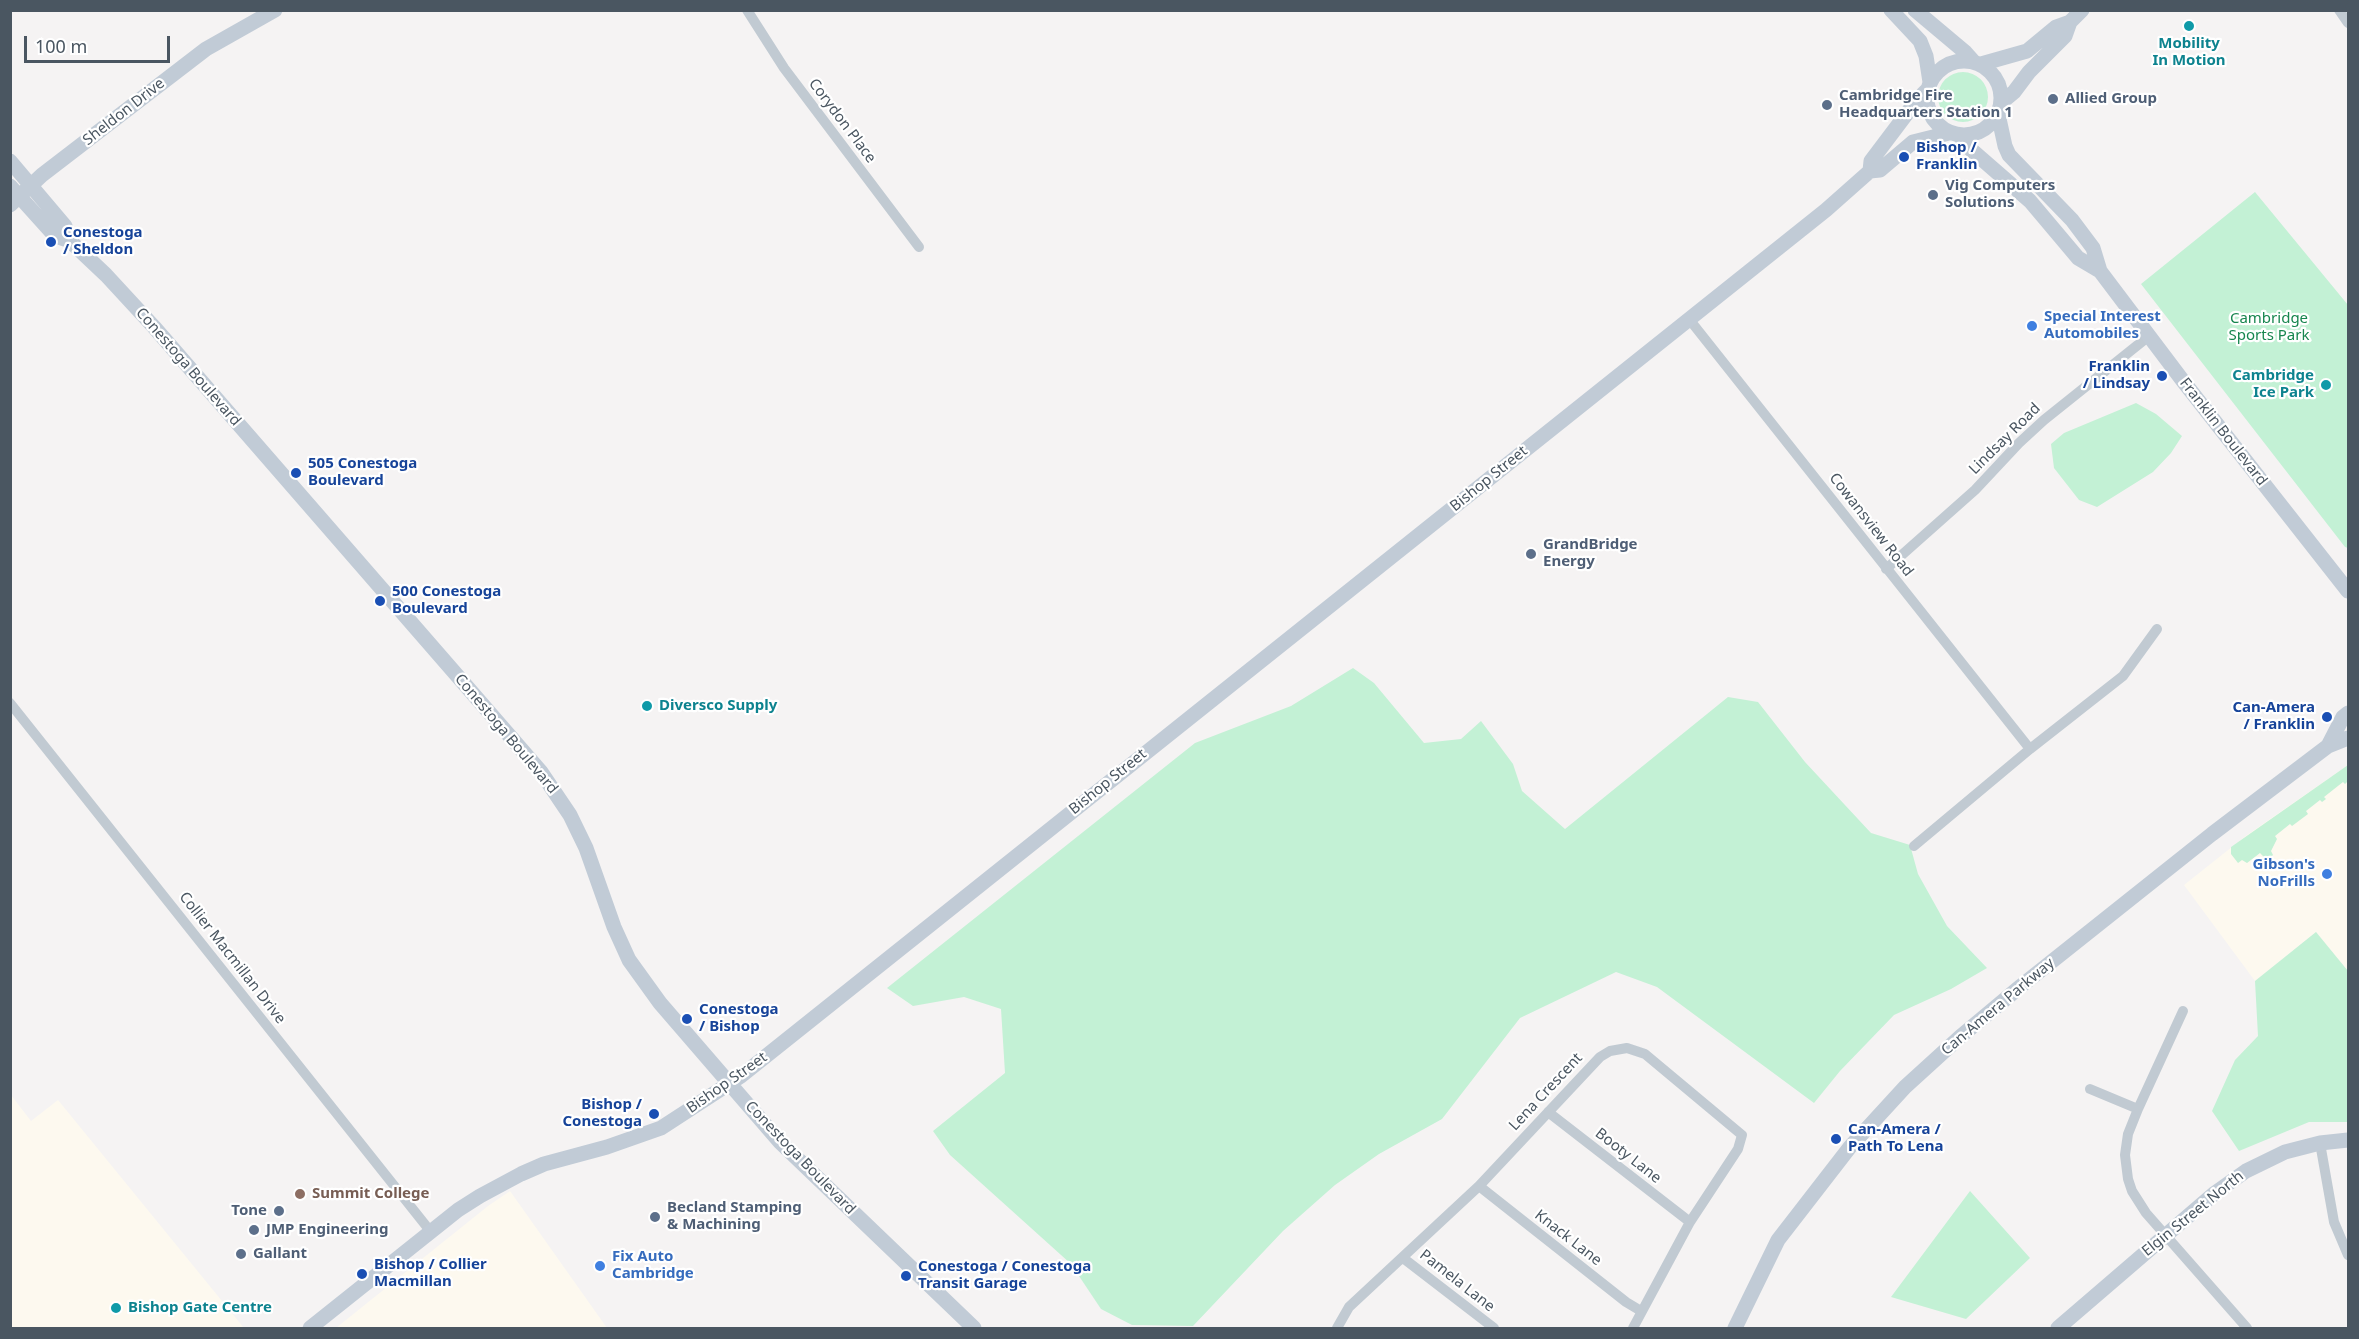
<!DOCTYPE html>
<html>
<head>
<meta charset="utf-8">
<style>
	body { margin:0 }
	#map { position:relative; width:2359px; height:1339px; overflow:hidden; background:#f5f3f3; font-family:"Noto Sans",sans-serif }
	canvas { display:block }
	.frame { position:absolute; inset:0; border:12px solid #4a5661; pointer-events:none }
	.scale { position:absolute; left:24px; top:36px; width:146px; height:27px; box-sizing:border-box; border:3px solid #4a5661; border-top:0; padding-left:8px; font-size:18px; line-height:21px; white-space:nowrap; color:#4a5661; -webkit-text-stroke:4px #fff; paint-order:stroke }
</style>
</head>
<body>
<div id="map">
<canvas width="2359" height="1339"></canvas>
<div class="frame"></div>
<div class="scale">100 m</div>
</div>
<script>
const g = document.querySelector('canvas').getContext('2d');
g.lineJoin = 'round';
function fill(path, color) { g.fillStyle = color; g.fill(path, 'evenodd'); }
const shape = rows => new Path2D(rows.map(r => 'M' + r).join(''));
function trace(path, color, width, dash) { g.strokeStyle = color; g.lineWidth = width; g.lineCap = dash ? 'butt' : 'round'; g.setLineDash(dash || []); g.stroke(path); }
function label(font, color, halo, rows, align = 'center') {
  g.font = font + ' "Noto Sans",sans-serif'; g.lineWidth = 4.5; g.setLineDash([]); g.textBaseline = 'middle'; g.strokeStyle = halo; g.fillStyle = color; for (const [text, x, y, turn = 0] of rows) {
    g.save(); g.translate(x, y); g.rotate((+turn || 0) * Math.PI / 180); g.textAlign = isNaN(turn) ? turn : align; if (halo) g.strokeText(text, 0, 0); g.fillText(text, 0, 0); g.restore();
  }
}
const commercial = shape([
	[2348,765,2348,971,2316,932,2255,981,2184,885,2247,835],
	[11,1095,31,1121,58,1100,244,1328,11,1328],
	[510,1191,607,1328,336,1328,488,1206]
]);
const green = shape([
	'1938 97a25 25 0 1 1 50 0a25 25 0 1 1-50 0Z',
	[2255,192,2348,305,2348,548,2345,547,2141,284],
	[2136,403,2156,414,2182,436,2171,453,2153,472,2097,507,2079,500,2054,468,2051,444,2064,433],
	[1353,668,1374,683,1424,743,1461,739,1481,721,1513,764,1522,791,1565,829,1728,697,1758,702,1805,762,1871,833,1910,845,1918,874,1947,926,1987,968,1951,989,1894,1015,1840,1071,1814,1103,1657,987,1616,972,1520,1018,1442,1119,1379,1154,1335,1185,1283,1231,1193,1326,1132,1325,1101,1309,1071,1264,950,1155,933,1131,1005,1073,1001,1009,964,997,913,1006,887,988,1195,743,1291,706],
	[2348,765,2348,781,2345,784,2343,782,2324,797,2326,799,2322,802,2320,800,2306,811,2308,814,2292,826,2290,824,2275,836,2277,839,2271,851,2273,855,2267,860,2260,853,2247,863,2242,860,2238,863,2231,854,2231,847],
	[2316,932,2348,971,2348,1122,2309,1122,2239,1151,2212,1111,2235,1060,2258,1036,2255,981],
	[1970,1191,2030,1258,1966,1319,1891,1297]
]);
const street = shape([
	[747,10,784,68,919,247],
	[2339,10,2348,23],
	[1689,319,2030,749],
	[1886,569,1975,490,2019,443,2044,420,2149,336],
	[10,703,431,1232],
	[1914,846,2030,749,2123,676,2157,629],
	[2183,1011,2138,1109,2128,1134,2125,1155,2128,1179,2132,1191,2146,1213,2247,1328],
	[2090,1089,2138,1109],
	[1548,1112,1690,1222],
	[2320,1143,2334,1222,2348,1255],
	[1479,1186,1626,1302,1641,1311],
	[1403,1258,1494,1328],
	[1337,1328,1349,1307,1479,1186,1600,1057,1610,1051,1627,1048,1645,1054,1742,1135,1738,1149,1690,1222,1633,1328]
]);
const secondary = shape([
	[1891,10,1920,41,1926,56,1930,82],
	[1915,10,1965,52,1973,61],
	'1927 98a37 37 0 1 1 74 0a37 37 0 1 1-74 0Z',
	[1981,64,2027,51,2056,27,2070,22,2082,10],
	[2002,102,2014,92,2029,72,2065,36,2070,22],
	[1998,114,2005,146,2009,155,2072,220,2093,248,2100,271,2183,381,2348,591],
	[1960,136,1968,147,2030,201,2078,258,2100,271],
	[10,161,65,226,70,241],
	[1870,171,1871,161,1917,100,1927,90],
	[10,186,55,236,70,241,106,275,154,327,541,772,570,815,586,848,614,927,629,960,660,1003,780,1142,974,1328],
	[10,205,42,175,206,49,275,10],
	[2328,746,2343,717,2348,713],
	[310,1328,458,1210,480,1196,521,1174,544,1164,607,1147,661,1128,741,1076,1826,210,1870,171,1880,170,1913,142,1949,133],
	[1735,1328,1778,1240,1850,1147,1905,1087,1960,1037,2021,986,2212,834,2328,746,2348,738],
	[2058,1328,2215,1193,2246,1171,2285,1152,2320,1143,2348,1140]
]);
const markers = [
	[2189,26,6,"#0f9aa8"],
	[2053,99,6,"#5c6f8a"],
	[1827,105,6,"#5c6f8a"],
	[1904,157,6,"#1a4fb4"],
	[1933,195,6,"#5c6f8a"],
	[51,242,6,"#1a4fb4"],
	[2032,326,6,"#3f7fe0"],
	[2162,376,6,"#1a4fb4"],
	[2326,385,6,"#0f9aa8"],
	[296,473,6,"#1a4fb4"],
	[1531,554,6,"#5c6f8a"],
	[380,601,6,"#1a4fb4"],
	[647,706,6,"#0f9aa8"],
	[2327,717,6,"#1a4fb4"],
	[2327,874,6,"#3f7fe0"],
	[687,1019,6,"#1a4fb4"],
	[654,1114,6,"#1a4fb4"],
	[1836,1139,6,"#1a4fb4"],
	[300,1194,6,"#8d6e63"],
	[279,1211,6,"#5c6f8a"],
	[655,1217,6,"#5c6f8a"],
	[254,1230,6,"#5c6f8a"],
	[241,1254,6,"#5c6f8a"],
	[600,1266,6,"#3f7fe0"],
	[362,1274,6,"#1a4fb4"],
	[906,1276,6,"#1a4fb4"],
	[116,1308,6,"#0f9aa8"]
];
const cultureNames = [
	["Mobility",2189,44,"center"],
	["In Motion",2189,61,"center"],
	["Cambridge",2314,376,"right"],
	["Ice Park",2314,393,"right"],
	["Diversco Supply",659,706],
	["Bishop Gate Centre",128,1308]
];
const serviceNames = [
	["Cambridge Fire",1839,96],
	["Headquarters Station 1",1839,113],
	["Allied Group",2065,99],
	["Vig Computers",1945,186],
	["Solutions",1945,203],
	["GrandBridge",1543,545],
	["Energy",1543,562],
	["Becland Stamping",667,1208],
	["& Machining",667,1225],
	["Tone",267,1211,"right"],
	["JMP Engineering",266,1230],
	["Gallant",253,1254]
];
const streetNames = [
	["Sheldon Drive",124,112,-38],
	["Corydon Place",842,121,53],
	["Conestoga Boulevard",188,367,49],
	["Franklin Boulevard",2223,432,52],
	["Lindsay Road",2005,439,-45],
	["Bishop Street",1489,479,-39],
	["Cowansview Road",1871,525,52],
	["Conestoga Boulevard",506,734,50],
	["Bishop Street",1108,782,-39],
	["Collier Macmillan Drive",232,958,52],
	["Can-Amera Parkway",1998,1007,-40],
	["Bishop Street",727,1083,-35],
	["Lena Crescent",1546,1092,-47],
	["Booty Lane",1628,1156,38],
	["Conestoga Boulevard",800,1158,46],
	["Elgin Street North",2193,1214,-39],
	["Knack Lane",1568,1238,38],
	["Pamela Lane",1457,1281,38]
];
const transitNames = [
	["Bishop /",1916,148],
	["Franklin",1916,165],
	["Conestoga",63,233],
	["/ Sheldon",63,250],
	["Franklin",2150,367,"right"],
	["/ Lindsay",2150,384,"right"],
	["505 Conestoga",308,464],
	["Boulevard",308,481],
	["500 Conestoga",392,592],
	["Boulevard",392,609],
	["Can-Amera",2315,708,"right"],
	["/ Franklin",2315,725,"right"],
	["Conestoga",699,1010],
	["/ Bishop",699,1027],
	["Bishop /",642,1105,"right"],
	["Conestoga",642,1122,"right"],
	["Can-Amera /",1848,1130],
	["Path To Lena",1848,1147],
	["Bishop / Collier",374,1265],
	["Macmillan",374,1282],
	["Conestoga / Conestoga",918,1267],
	["Transit Garage",918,1284]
];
const shopNames = [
	["Special Interest",2044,317],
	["Automobiles",2044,334],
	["Gibson's",2315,865,"right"],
	["NoFrills",2315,882,"right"],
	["Fix Auto",612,1257],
	["Cambridge",612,1274]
];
const parkNames = [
	["Cambridge",2269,319],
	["Sports Park",2269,336]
];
const educationNames = [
	["Summit College",312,1194]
];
fill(commercial, '#fdf9ef');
fill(green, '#c3f1d5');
trace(street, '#c1cad2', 10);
trace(secondary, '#c1cbd6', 15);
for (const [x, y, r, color] of markers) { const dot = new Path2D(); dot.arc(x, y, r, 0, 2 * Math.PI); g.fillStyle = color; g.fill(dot); trace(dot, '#fff', 2); }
label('bold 15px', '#0d838f', '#fff', cultureNames, 'left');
label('bold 15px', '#4e5e75', '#fff', serviceNames, 'left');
label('15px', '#4a5661', '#fff', streetNames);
label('bold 15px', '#164399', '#fff', transitNames, 'left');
label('bold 15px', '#366cbe', '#fff', shopNames, 'left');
label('15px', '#17864f', '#fff', parkNames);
label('bold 15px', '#785e54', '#fff', educationNames, 'left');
</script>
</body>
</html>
